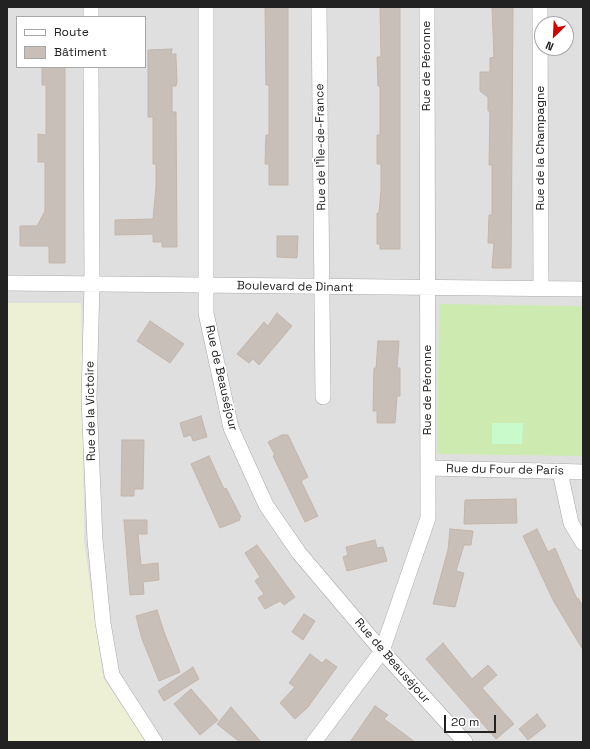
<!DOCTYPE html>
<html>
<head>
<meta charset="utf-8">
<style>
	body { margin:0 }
	#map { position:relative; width:590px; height:749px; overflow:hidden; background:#f2efe9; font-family:"Space Grotesk",sans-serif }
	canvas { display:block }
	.frame { position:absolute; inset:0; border:8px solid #222; pointer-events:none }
	.legend { position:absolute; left:16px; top:16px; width:130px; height:52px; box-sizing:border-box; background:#fff; border:1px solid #a7a7a7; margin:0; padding:5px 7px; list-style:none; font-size:12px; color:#222 }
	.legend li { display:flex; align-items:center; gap:8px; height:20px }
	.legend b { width:20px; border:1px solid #a7a7a7 }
	.north { position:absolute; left:534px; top:16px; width:40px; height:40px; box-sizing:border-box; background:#fff; border:1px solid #a7a7a7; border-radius:50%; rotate:204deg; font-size:11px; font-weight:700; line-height:16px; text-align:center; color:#222 }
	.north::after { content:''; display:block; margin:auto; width:14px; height:18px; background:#d40000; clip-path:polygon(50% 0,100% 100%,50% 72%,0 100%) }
	.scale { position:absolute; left:444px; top:715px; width:52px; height:18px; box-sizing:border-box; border:2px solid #222; border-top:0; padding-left:5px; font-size:12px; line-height:14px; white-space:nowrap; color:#222; -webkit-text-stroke:3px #fff; paint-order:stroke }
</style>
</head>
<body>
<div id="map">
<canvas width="590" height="749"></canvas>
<div class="frame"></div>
<ul class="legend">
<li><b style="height:5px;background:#fff"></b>Route</li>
<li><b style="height:11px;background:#c7bfb8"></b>Bâtiment</li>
</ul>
<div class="north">N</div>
<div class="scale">20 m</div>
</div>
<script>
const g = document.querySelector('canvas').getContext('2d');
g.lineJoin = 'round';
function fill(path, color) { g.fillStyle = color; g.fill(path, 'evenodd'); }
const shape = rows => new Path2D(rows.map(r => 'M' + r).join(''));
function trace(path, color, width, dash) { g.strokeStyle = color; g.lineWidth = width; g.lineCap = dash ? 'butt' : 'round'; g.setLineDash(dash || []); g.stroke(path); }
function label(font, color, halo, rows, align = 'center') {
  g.font = font + ' "Space Grotesk",sans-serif'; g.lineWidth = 4; g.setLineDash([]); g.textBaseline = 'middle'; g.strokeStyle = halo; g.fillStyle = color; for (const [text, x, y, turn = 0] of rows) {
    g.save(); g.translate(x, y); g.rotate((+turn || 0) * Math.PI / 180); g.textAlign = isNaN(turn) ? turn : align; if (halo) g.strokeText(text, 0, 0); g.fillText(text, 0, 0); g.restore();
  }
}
const residential = shape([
	[7,7,583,7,583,742,146,742,103,678,84,542,81,303,7,303],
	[17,17,145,17,145,67,17,67],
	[542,24,566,24,566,48,542,48]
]);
const farmland = shape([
	[7,303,81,303,84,542,103,678,146,742,7,742]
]);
const grass = shape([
	[439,304,583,306,583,456,437,454]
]);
const park = shape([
	[492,423,523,423,522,444,492,444]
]);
const building = shape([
	[265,7,288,7,288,185,269,185,269,164,265,164,266,135,269,135,269,85,266,85,265,7],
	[380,7,400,7,400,249,380,249,380,244,377,244,377,213,379,213,381,190,381,164,377,164,377,135,380,135,380,86,378,86,377,57,381,57,380,7],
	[492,7,513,7,511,268,492,268,494,243,488,243,489,215,492,215,492,165,489,165,490,111,488,111,488,97,480,91,480,72,490,72,490,58,494,57,492,7],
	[172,49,171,54,176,54,176,58,177,82,176,86,172,86,172,112,176,112,177,247,162,247,162,242,153,242,153,234,115,235,115,220,153,219,156,187,156,164,153,164,153,117,148,117,148,50,172,49],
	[42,67,65,67,65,263,49,263,49,246,20,246,20,226,37,226,45,211,45,162,38,162,38,134,46,135,46,85,42,85,42,67],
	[277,236,298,236,297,258,277,257,277,236],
	[277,313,292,326,259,365,253,359,249,363,237,354,264,322,268,326,277,313],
	[150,321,184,344,170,363,137,341,150,321],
	[378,341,399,341,397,368,400,368,400,396,397,396,395,423,377,423,377,411,373,411,374,368,376,368,378,341],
	[201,416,207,437,193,441,191,435,184,437,180,423,201,416],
	[282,435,288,435,308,477,301,481,318,516,305,522,273,456,275,455,268,442,282,435],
	[122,440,144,440,143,489,134,489,134,496,121,496,122,440],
	[209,456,224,489,226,488,241,517,239,518,240,520,220,528,191,464,209,456],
	[516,499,517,523,464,524,465,500,516,499],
	[124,520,147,520,147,534,138,534,141,565,158,563,159,580,143,582,144,594,130,595,124,520],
	[450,529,473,531,471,545,464,545,456,571,464,573,455,607,433,604,448,550,450,529],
	[537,529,548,552,555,548,577,599,578,598,583,606,583,650,553,600,523,536,537,529],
	[375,540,377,548,383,547,387,561,347,571,343,557,348,555,346,547,375,540],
	[257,545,295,597,284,605,280,601,265,609,258,598,264,594,255,581,260,577,245,553,257,545],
	[157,610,164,632,180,672,159,681,142,639,136,616,157,610],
	[304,614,315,621,303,640,292,632,304,614],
	[443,643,472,679,488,665,497,675,482,688,514,724,496,739,426,659,443,643],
	[310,654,322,663,326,659,337,667,308,707,295,719,280,703,295,687,289,683,310,654],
	[193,667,199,679,164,701,158,691,193,667],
	[191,689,218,720,200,735,174,704,191,689],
	[375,706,388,715,384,719,415,742,350,742,375,706],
	[231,707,261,742,240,742,217,724,231,707],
	[537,714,546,726,528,740,519,729,537,714]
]);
const minor = shape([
	[91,7,91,17],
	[206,7,206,313,231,428,266,505,299,553,382,651,465,742],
	[319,7,323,397],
	[540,7,541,289],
	[91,67,92,284,89,398,95,540,103,623,112,675,155,742],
	[7,283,583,289],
	[428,468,583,472],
	[560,472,571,523,583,543],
	[314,742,382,651,428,518,427,7]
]);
const streetNames = [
	["Rue de Péronne",427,66,-90],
	["Rue de l'Île-de-France",321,147,-91],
	["Rue de la Champagne",541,148,-90],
	["Boulevard de Dinant",295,287,1],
	["Rue de Beauséjour",221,378,77],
	["Rue de Péronne",428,390,-90],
	["Rue de la Victoire",91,411,-91],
	["Rue du Four de Paris",505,470,1],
	["Rue de Beauséjour",392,661,49]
];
fill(residential, '#e0dfdf');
fill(farmland, '#eef0d5');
fill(grass, '#cdebb0');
fill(park, '#c8facc');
fill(building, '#c7bfb8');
trace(building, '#c4b6ab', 1);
trace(minor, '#a9a9a9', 16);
trace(minor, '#fff', 15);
label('12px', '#222', '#fff', streetNames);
</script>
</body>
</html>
